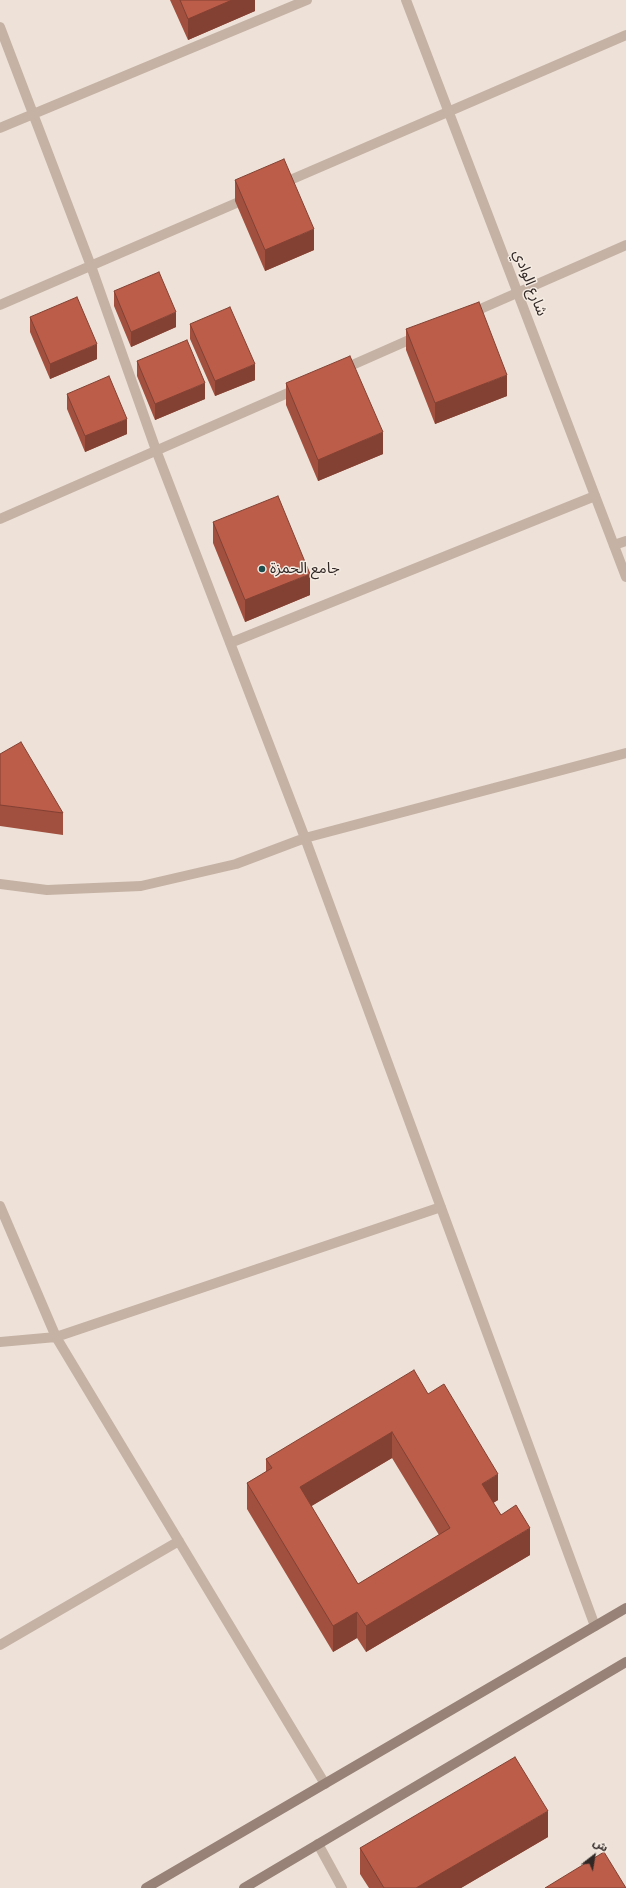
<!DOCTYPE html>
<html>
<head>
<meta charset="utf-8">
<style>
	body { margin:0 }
	#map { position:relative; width:626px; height:1888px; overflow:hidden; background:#eee2d8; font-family:Figtree,"Noto Sans Arabic",sans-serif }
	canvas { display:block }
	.north { position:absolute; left:574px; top:1836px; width:40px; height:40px; -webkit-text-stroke:3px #f6ece3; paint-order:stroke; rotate:31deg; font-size:11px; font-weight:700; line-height:16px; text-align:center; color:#312826 }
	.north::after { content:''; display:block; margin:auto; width:14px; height:18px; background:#312826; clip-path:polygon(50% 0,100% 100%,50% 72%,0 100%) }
</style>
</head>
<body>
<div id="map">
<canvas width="626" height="1888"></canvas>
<div class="north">ش</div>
</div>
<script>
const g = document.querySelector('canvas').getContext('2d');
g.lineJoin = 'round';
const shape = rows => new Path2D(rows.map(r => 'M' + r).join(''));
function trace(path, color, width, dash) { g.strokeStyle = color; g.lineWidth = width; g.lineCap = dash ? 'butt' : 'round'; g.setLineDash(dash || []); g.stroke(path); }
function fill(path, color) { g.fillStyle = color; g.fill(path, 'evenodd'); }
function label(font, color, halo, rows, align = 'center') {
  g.font = font + ' Figtree,"Noto Sans Arabic",sans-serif'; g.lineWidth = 3; g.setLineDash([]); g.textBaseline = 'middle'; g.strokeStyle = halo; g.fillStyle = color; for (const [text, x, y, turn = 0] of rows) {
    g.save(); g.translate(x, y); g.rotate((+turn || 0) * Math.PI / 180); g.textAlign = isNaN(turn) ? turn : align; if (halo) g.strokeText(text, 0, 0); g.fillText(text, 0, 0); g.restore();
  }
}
const minor = shape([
	[0,27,91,266,156,450,305,838,595,1626],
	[0,128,307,0],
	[281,184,626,35],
	[0,305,248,198],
	[469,314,626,245],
	[341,370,418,336],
	[0,519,297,389],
	[614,545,626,541],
	[230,643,595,496],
	[0,884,47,890,141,886,236,864,305,838,626,753],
	[0,1206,56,1337,325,1784],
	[0,1342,56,1337,441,1207],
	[0,1645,179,1541],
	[318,1844,342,1888]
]);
const tertiary = shape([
	[406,0,626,577]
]);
const secondary = shape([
	[146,1888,626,1608],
	[244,1888,626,1662]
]);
const wall = shape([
	[170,0,255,0,255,11,188,40],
	[235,180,314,250,265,271,235,201],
	[114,291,176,327,131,347,114,306],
	[30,317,97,359,50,379,30,332],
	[190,324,255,380,215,396,190,339],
	[406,329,507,396,435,424,406,350],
	[137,361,205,399,155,420,137,376],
	[286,383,383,454,318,481,286,405],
	[67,394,127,434,85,452,67,409],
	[213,522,310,595,245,622,213,543],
	[0,754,63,813,63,835,0,826],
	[428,1394,498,1500,493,1503,501,1515,530,1555,366,1652,357,1638,333,1652,247,1509,247,1483,266,1472,266,1459],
	[392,1458,439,1535,358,1584,311,1506],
	[548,1837,461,1888,369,1888,360,1874,360,1848]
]);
const shadedWall = shape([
	[232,0,255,0,255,11,188,40,188,19],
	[314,229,314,250,265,271,265,250],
	[176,312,176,327,131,347,131,332],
	[97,344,97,359,50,379,50,364],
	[255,364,255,380,215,396,215,381],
	[507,375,507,396,435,424,435,403],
	[205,383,205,399,155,420,155,404],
	[127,419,127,434,85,452,85,436],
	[383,432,383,454,318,481,318,460],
	[310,574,310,595,245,622,245,600],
	[392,1432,392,1458,300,1513,300,1487],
	[498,1474,498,1500,482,1510,482,1484],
	[530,1528,530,1555,366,1652,366,1626],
	[357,1612,357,1638,333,1652,333,1626],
	[548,1811,548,1837,461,1888,416,1888]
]);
const building = shape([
	[180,0,232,0,188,19,180,0],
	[284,159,314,229,265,250,235,180,284,159],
	[159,272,176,312,131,332,114,291,159,272],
	[77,297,97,344,50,364,30,317,77,297],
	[479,302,507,375,435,403,406,329,479,302],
	[230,307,255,364,215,381,190,324,230,307],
	[187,340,205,383,155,404,137,361,187,340],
	[350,356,383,432,318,460,286,383,350,356],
	[109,376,127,419,85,436,67,394,109,376],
	[278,496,310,574,245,600,213,522,278,496],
	[21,742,63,813,0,805,0,754,21,742],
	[414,1370,428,1394,444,1384,498,1474,482,1484,501,1515,516,1505,530,1528,366,1626,357,1612,333,1626,247,1483,272,1468,266,1459,414,1370],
	[392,1432,450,1528,358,1584,300,1487,392,1432],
	[515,1757,548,1811,416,1888,384,1888,360,1848,515,1757],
	[604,1852,626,1888,545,1888,604,1852]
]);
const markers = [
	[262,569,4,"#1f4e4f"]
];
const streetNames = [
	["شارع الوادي",530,283,69]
];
const poiNames = [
	["جامع الحمزة",270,569]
];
trace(minor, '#c5b2a5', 10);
trace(tertiary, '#c5b2a5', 10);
trace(secondary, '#988177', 10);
fill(wall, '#a1503f');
fill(shadedWall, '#834133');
fill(building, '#bb5d49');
trace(building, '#834133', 1);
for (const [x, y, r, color] of markers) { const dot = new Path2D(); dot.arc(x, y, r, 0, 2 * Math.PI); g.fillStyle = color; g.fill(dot); trace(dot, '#f6ece3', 1.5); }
label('15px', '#312826', '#f6ece3', streetNames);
label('15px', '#312826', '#f6ece3', poiNames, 'left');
</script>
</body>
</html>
